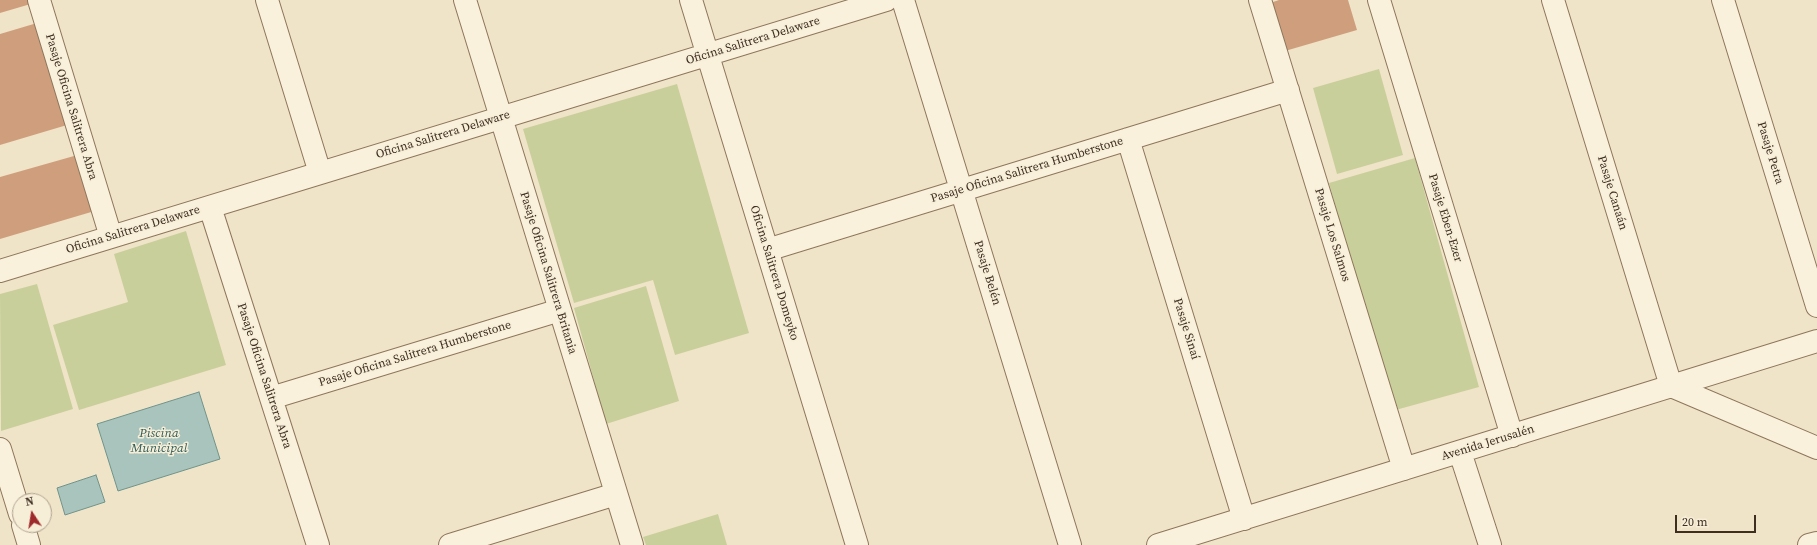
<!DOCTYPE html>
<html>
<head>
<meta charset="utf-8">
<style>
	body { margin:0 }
	#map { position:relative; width:1817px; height:545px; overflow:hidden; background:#f0e4c8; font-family:"Source Serif 4",serif }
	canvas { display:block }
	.north { position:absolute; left:12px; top:493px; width:40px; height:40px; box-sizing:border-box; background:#f7eed8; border:1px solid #ada18e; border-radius:50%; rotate:348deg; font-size:11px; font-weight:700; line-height:16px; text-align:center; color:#3d2e20 }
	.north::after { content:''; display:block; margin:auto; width:14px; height:18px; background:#9e2a2b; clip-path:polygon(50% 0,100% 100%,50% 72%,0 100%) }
	.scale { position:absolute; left:1675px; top:515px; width:81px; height:18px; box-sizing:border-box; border:2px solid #3d2e20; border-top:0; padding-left:5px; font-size:12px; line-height:14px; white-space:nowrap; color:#3d2e20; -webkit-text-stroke:3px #f7eed8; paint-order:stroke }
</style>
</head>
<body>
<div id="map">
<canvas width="1817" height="545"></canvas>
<div class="north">N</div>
<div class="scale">20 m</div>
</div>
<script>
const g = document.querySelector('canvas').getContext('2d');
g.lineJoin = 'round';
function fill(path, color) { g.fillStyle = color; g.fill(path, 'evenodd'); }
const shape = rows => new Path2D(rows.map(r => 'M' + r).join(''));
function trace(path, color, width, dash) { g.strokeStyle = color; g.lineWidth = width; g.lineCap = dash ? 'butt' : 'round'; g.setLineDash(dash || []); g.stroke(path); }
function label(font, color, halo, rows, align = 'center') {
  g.font = font + ' "Source Serif 4",serif'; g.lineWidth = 3; g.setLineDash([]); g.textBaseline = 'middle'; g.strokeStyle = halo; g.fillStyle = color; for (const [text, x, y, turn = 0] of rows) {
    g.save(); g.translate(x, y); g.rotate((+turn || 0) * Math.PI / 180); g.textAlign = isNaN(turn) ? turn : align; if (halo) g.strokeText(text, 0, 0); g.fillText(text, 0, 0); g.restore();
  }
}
const green = shape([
	[1379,69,1403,155,1337,174,1313,88],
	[677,84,749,333,675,355,653,280,574,303,523,129],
	[1415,158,1479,387,1392,411,1329,183],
	[186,231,226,365,79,410,53,325,128,302,114,254],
	[37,284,73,409,1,431,0,294],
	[646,286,679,401,606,424,574,308],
	[718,514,727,545,646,545,643,537]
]);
const water = shape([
	[199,392,220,459,118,491,97,424,199,392],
	[96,475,105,502,65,515,57,488,96,475]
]);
const building = shape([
	[0,0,34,0,34,3,0,13],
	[1279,0,1348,0,1357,30,1285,51,1270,3],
	[37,23,67,125,0,145,0,34],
	[81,154,98,210,0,239,0,177]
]);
const street = shape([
	[39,0,111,237],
	[267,0,320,173],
	[465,0,632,545],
	[691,0,857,545],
	[903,0,1070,545],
	[1260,0,1404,469],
	[1379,0,1512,436],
	[1553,0,1671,386,1817,448],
	[1723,0,1817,306],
	[1128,139,1244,519],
	[210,207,318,545],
	[767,250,1288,90],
	[0,271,886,0],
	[271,398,560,310],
	[0,449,20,514],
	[1460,452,1490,545],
	[23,525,29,545],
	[450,545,616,494],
	[1158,545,1817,341],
	[1809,545,1817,543]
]);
const streetNames = [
	["Oficina Salitrera Delaware",753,41,-17],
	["Pasaje Oficina Salitrera Abra",71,107,73],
	["Oficina Salitrera Delaware",443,135,-17],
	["Pasaje Petra",1770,153,73],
	["Pasaje Oficina Salitrera Humberstone",1027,170,-17],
	["Pasaje Canaán",1612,193,73],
	["Pasaje Eben-Ezer",1445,218,73],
	["Oficina Salitrera Delaware",133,230,-17],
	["Pasaje Los Salmos",1332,235,73],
	["Pasaje Oficina Salitrera Britania",548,273,73],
	["Oficina Salitrera Domeyko",774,273,73],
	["Pasaje Belén",987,273,73],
	["Pasaje Sinaí",1186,329,73],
	["Pasaje Oficina Salitrera Humberstone",415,354,-17],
	["Pasaje Oficina Salitrera Abra",264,376,72],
	["Avenida Jerusalén",1488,443,-17]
];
const waterNames = [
	["Piscina",159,434],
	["Municipal",159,449]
];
fill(green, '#c9cf9b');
fill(water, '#a9c4bc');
trace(water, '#6f938a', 1);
fill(building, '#cf9f7d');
trace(street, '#8d765c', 24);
trace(street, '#faf1dc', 22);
label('12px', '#3d2e20', '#f7eed8', streetNames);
label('italic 13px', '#2f5d5a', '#f7eed8', waterNames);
</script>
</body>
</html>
